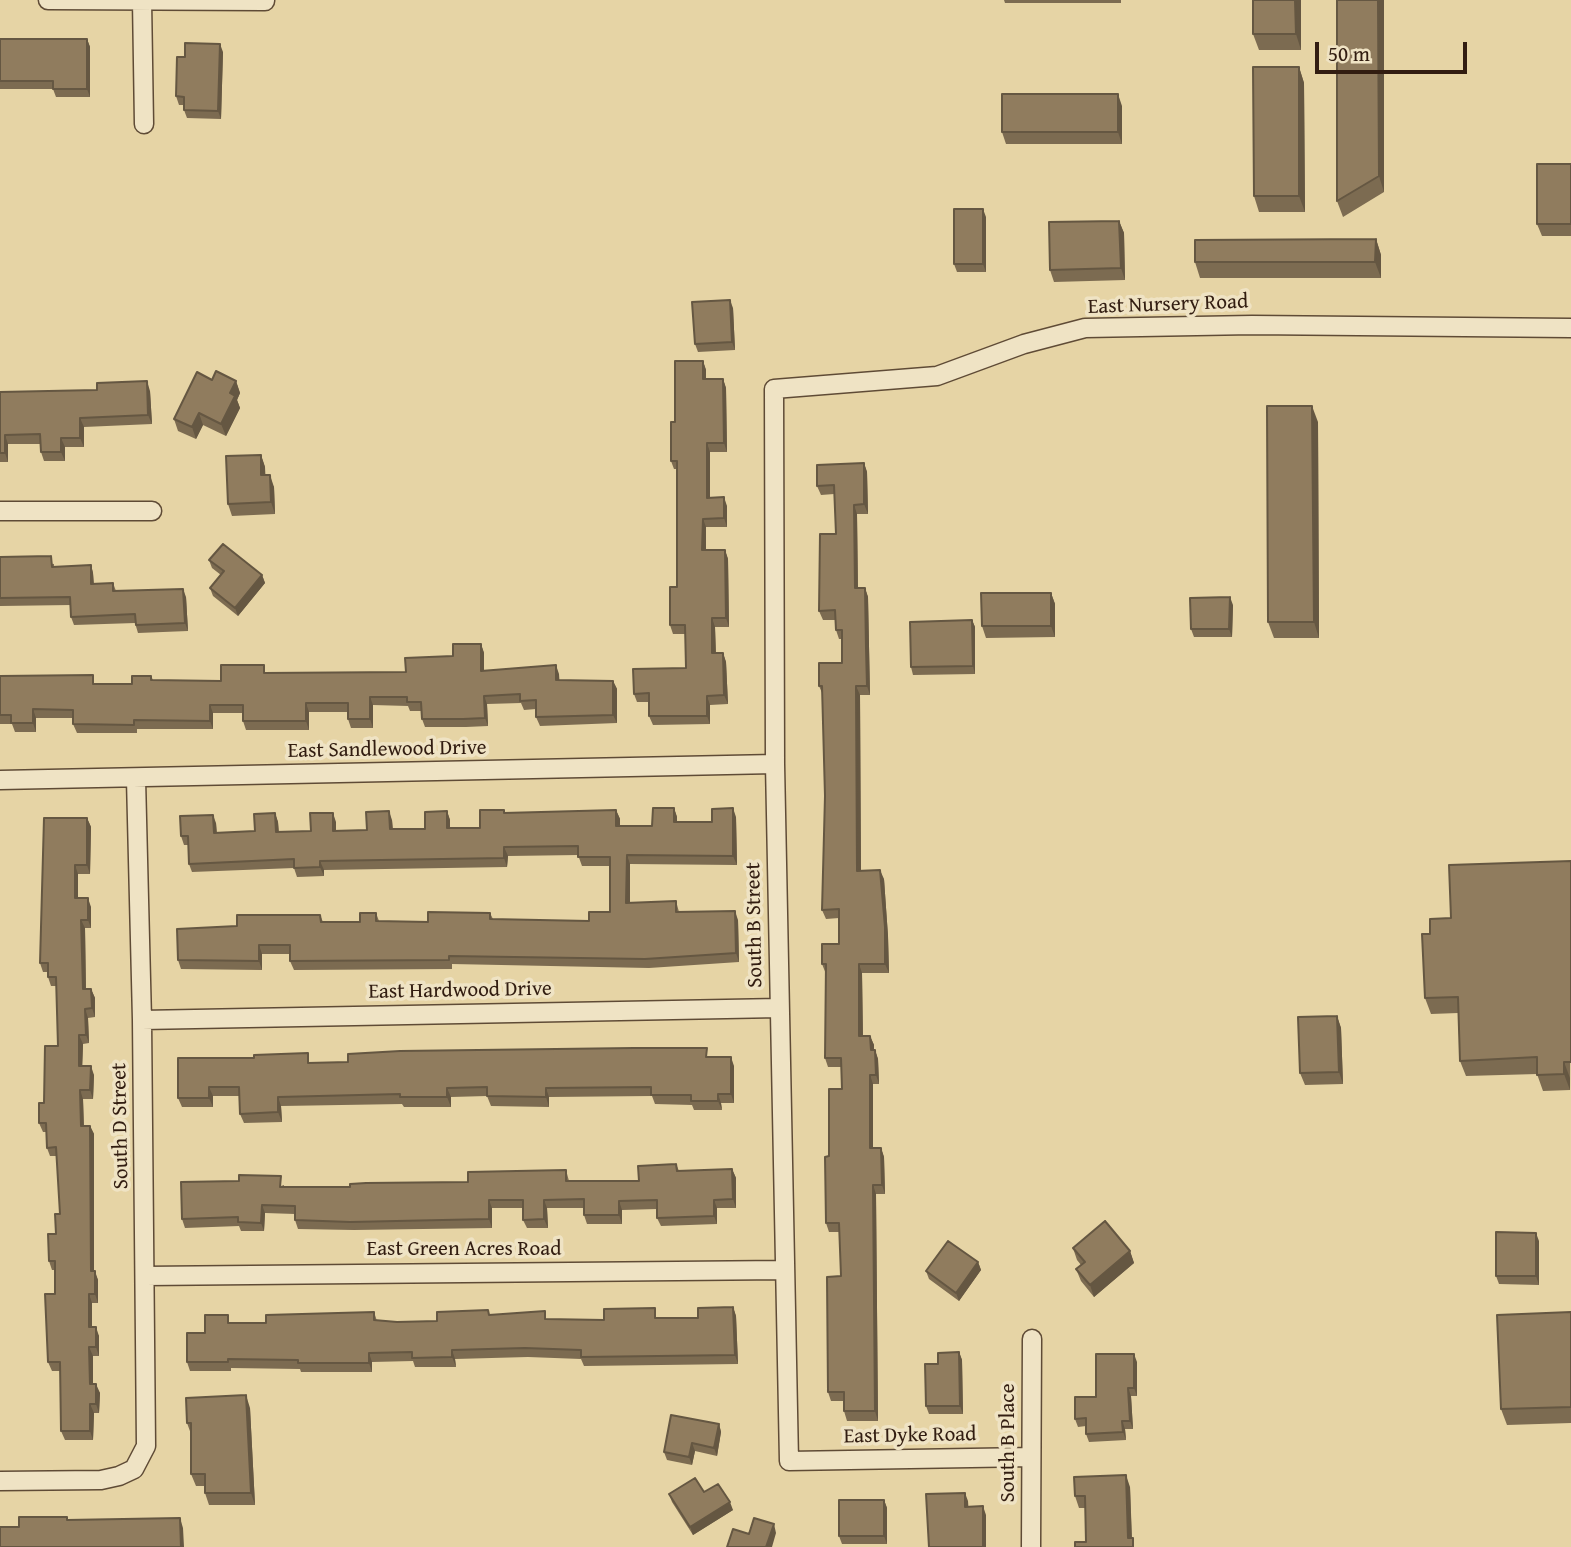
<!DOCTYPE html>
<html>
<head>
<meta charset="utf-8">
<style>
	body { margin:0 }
	#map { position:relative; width:1571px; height:1547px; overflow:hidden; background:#e6d4a5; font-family:"Gentium Book Plus",serif }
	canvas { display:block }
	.scale { position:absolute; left:1315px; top:42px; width:152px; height:32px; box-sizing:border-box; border:4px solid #321d11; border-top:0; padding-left:9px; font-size:21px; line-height:24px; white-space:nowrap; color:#321d11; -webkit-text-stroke:5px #efe3c4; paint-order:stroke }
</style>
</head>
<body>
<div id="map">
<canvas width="1571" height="1547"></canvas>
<div class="scale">50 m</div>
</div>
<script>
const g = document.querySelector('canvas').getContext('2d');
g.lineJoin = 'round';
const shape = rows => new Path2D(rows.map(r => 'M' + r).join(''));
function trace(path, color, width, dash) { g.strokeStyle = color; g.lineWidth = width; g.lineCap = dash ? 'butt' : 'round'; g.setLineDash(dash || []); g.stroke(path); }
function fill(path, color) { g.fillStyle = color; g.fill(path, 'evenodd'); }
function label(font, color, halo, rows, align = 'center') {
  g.font = font + ' "Gentium Book Plus",serif'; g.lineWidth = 7; g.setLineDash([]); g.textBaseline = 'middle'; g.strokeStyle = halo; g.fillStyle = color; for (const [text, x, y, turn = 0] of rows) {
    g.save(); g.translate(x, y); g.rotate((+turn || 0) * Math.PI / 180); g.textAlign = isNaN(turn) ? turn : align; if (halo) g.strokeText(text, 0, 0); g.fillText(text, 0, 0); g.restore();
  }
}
const street = shape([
	[48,0,265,1],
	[142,0,144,124],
	[0,511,152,511],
	[0,780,775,764],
	[142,1020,779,1008],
	[145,1276,783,1270],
	[1031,1457,789,1461,775,764,774,389,937,376,1024,344,1085,328,1252,325,1571,328],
	[0,1481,101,1480,119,1476,134,1469,146,1446,142,1020,136,779],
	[1031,1547,1032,1339]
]);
const wall = shape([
	[1004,0,1121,0,1121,3,1005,3],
	[1301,0,1301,50,1259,50,1253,34],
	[1337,0,1384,0,1384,192,1343,217,1337,201],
	[0,39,87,39,90,47,90,97,56,97,53,89,0,89],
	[223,52,221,119,187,118,184,110,184,105,179,105,176,96,185,57],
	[1299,67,1304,83,1305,212,1259,212,1254,196],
	[1122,106,1122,144,1006,144,1002,132],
	[1571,164,1571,236,1542,236,1537,224],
	[986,217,986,272,957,272,954,264],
	[1119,221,1124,233,1125,280,1054,282,1050,270],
	[1376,239,1381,255,1381,278,1200,278,1195,262],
	[733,308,735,350,698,352,695,344],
	[703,361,706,370,706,379,723,379,726,388,727,452,710,452,710,497,727,506,727,527,706,527,706,550,725,550,728,559,729,627,715,627,716,653,723,653,726,662,728,704,710,705,710,724,653,725,649,716,649,702,637,702,634,694,686,668,685,634,673,634,670,625,677,587,677,469,674,469,671,461,675,422],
	[212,380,236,381,240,393,237,400,240,408,226,436,203,425,196,439,178,431,174,419],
	[150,391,152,424,84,427,84,447,65,447,65,461,44,461,41,452,41,444,8,444,8,462,0,462,0,392],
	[1318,422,1319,638,1274,638,1268,622],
	[261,455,265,467,265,475,274,487,275,514,232,516,228,504],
	[864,463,867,472,868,514,857,514,858,588,865,588,868,597,870,695,860,695,861,871,884,879,888,936,889,973,862,973,863,1036,870,1036,874,1045,874,1050,875,1050,878,1059,879,1084,873,1084,873,1148,881,1148,884,1157,885,1194,876,1194,878,1421,847,1421,844,1411,844,1401,831,1401,828,1392,841,1276,840,1232,829,1232,826,1223,829,1156,842,1089,841,1067,828,1067,825,1058,826,974,822,964,839,944,839,918,826,919,822,910,825,796,823,695,819,686,842,663,842,639,839,639,836,630,836,620,823,620,819,611,836,534,834,494,821,495,817,486],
	[0,557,54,564,54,567,91,565,93,573,94,584,113,583,116,591,186,597,188,631,138,633,135,623,74,625,71,617,71,605,0,606],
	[209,560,262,575,265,583,238,616,213,596,210,588,221,575,212,568],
	[1051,593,1055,604,1055,637,986,638,982,626],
	[1233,605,1232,637,1194,637,1191,629],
	[972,620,975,627,975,674,913,675,911,667],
	[481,644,484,653,484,670,559,674,559,680,613,681,617,689,617,723,540,726,536,717,536,709,524,710,521,703,487,704,488,726,466,727,425,727,422,719,422,711,410,711,408,706,373,705,373,728,351,728,348,719,348,712,309,712,309,730,246,730,243,721,243,713,213,713,213,729,137,729,137,733,77,733,73,724,73,718,36,718,36,732,15,732,12,724,0,724,0,676,96,684,132,684,151,676,153,680,221,681,267,673,406,672,453,656],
	[674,808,677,817,677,822,712,822,736,817,737,865,630,864,630,903,676,901,679,912,738,920,739,962,649,968,452,964,452,969,294,970,290,961,290,954,262,954,262,970,181,969,178,960,237,926,320,915,323,922,360,922,376,913,379,921,428,922,490,913,493,919,589,921,610,912,610,866,582,866,578,855,508,856,507,867,324,870,324,876,297,877,294,868,192,872,189,864,188,845,184,845,181,836,216,823,217,833,255,831,275,813,278,822,279,832,311,831,336,822,336,831,367,830,392,820,393,829,425,829,447,811,450,820,450,828,480,828,505,813,616,810,620,819,620,826,652,826],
	[87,818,91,827,90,874,78,874,78,898,91,907,91,928,85,928,86,989,91,989,95,998,95,1017,88,1018,89,1043,83,1044,82,1066,94,1075,93,1099,83,1099,84,1126,90,1126,94,1134,94,1271,98,1280,98,1303,92,1303,92,1327,99,1336,99,1356,93,1356,93,1384,100,1393,99,1413,94,1413,93,1440,65,1440,61,1431,60,1371,52,1371,48,1362,55,1294,55,1270,52,1270,49,1261,60,1214,57,1156,50,1156,47,1148,47,1132,43,1132,39,1123,58,1046,56,986,51,986,48,977,48,972,43,972,40,963],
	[1571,861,1570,1090,1543,1091,1537,1074,1466,1076,1460,1061,1458,1013,1431,1014,1425,998,1430,934],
	[1337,1016,1341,1028,1343,1084,1305,1085,1300,1073],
	[710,1057,734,1066,734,1103,721,1103,722,1110,694,1110,692,1105,655,1104,652,1096,549,1097,549,1107,491,1106,487,1096,451,1097,451,1107,404,1107,402,1104,281,1106,282,1122,244,1123,240,1114,240,1096,213,1096,213,1107,182,1107,178,1098,178,1058,311,1063],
	[676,1164,679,1171,732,1169,736,1178,736,1208,717,1208,717,1224,661,1226,657,1218,657,1209,622,1210,622,1224,587,1224,584,1215,584,1208,547,1208,548,1228,527,1228,523,1220,523,1208,492,1208,492,1228,354,1230,298,1229,295,1220,295,1214,265,1213,264,1231,241,1231,239,1226,185,1228,182,1219,284,1185,284,1187,350,1187,468,1182,566,1170,569,1181,639,1181],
	[1539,1241,1539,1285,1499,1284,1496,1276],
	[1073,1248,1130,1251,1134,1263,1094,1297,1081,1281,1076,1269,1081,1265,1077,1260],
	[978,1262,981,1270,959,1301,929,1279,926,1271],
	[733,1307,736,1316,738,1364,584,1366,581,1359,528,1357,455,1359,456,1367,415,1367,413,1361,372,1362,372,1372,301,1372,300,1369,231,1368,231,1371,190,1371,187,1362,205,1333,231,1323,266,1323,374,1312,377,1321,397,1322,437,1321,490,1315,548,1319,604,1320,698,1318],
	[1571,1312,1571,1423,1507,1425,1501,1409],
	[959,1352,962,1360,963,1414,929,1414,926,1406,938,1364],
	[1137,1362,1137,1396,1131,1396,1133,1429,1125,1429,1126,1440,1089,1442,1086,1434,1086,1426,1078,1427,1075,1419,1096,1397],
	[250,1408,255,1505,209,1505,205,1493,205,1486,196,1486,191,1474,191,1434,187,1423],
	[719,1424,721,1432,717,1456,695,1451,692,1465,667,1460,664,1452],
	[1130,1487,1132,1538,1086,1542,1085,1508,1079,1508,1075,1496],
	[704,1492,733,1510,693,1535,672,1502,669,1494],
	[884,1500,887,1508,887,1544,842,1544,839,1536]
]);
const shadedWall = shape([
	[1295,0,1301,0,1301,50,1296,34],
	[1378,0,1384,0,1384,192,1379,176],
	[87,39,90,47,90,97,87,89],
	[220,44,223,52,221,119,218,111],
	[1299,67,1304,83,1305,212,1299,196],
	[1118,94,1122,106,1122,144,1118,132],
	[983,209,986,217,986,272,983,264],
	[1119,221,1124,233,1125,280,1121,268],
	[1376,239,1381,255,1381,278,1375,262],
	[730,300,733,308,735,350,732,342],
	[703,361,706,370,706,388,703,379],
	[723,379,726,388,727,452,724,443],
	[147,381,150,391,152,424,148,415],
	[236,381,240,393,237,400,240,408,226,436,221,424,230,393],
	[1312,406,1318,422,1319,638,1314,622],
	[199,413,203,425,196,439,192,427],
	[80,418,84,427,84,447,80,438],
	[5,435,8,444,8,462,5,453],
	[61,438,65,447,65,461,61,452],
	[707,443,710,452,710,506,707,498],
	[261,455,265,467,266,487,261,475],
	[864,463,867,472,868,514,864,504],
	[270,475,274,487,275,514,271,502],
	[724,497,727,506,727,527,724,518],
	[854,505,857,514,858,597,855,588],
	[703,519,706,527,706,559,702,550],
	[725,550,728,559,729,627,726,618],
	[91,565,93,573,94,592,91,584],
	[262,575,265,583,238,616,235,608],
	[865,588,868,597,870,695,867,686],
	[183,589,186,597,188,631,185,623],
	[1051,593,1055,604,1055,637,1051,626],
	[1230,597,1233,605,1232,637,1229,629],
	[712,618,715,627,716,662,712,653],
	[972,620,975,627,975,674,973,666],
	[481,644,484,653,484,680,481,671],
	[723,653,726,662,728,704,724,695],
	[556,665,559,674,560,689,556,680],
	[613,681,617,689,617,723,613,715],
	[856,686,860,695,861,880,857,871],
	[484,696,487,704,488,726,485,718],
	[707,696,710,705,710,724,707,716],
	[370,697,373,705,373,728,370,719],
	[306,703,309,712,309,730,306,721],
	[210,705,213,713,213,729,210,721],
	[33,709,36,718,36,732,33,723],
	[674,808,677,817,677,831,674,822],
	[733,808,736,817,737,865,733,856],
	[616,810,620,819,620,835,616,826],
	[389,811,392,820,393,838,390,829],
	[447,811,450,820,450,837,447,828],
	[275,813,278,822,279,841,276,832],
	[333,813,336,822,336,840,333,831],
	[213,815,216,823,217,842,214,833],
	[87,818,91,827,90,874,87,865],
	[504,847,508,856,507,867,504,858],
	[627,855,630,864,630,912,626,903],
	[320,861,324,870,324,876,320,867],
	[75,865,78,874,78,907,75,898],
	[880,870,884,879,888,936,889,973,885,964],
	[88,898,91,907,91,928,88,920],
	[735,911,738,920,739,962,736,953],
	[81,920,85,928,86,998,83,989],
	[259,945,262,954,262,970,259,961],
	[859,964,862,973,863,1046,859,1036],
	[91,989,95,998,95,1017,92,1008],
	[85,1009,88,1018,89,1043,86,1035],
	[1337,1016,1341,1028,1343,1084,1339,1072],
	[79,1035,83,1044,82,1075,79,1066],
	[870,1036,874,1045,874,1059,871,1050],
	[875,1050,878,1059,879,1084,876,1075],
	[731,1057,734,1066,734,1103,731,1094],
	[1564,1062,1570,1078,1570,1090,1564,1074],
	[91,1066,94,1075,93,1099,90,1090],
	[870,1075,873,1084,873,1158,870,1148],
	[209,1087,213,1096,213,1107,209,1098],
	[447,1088,451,1097,451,1107,447,1097],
	[546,1088,549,1097,549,1107,546,1097],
	[80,1090,83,1099,84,1135,81,1126],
	[718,1094,721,1103,722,1110,718,1101],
	[278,1097,281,1106,282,1122,278,1112],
	[90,1126,94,1134,94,1280,91,1271],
	[881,1148,884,1157,885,1194,882,1185],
	[732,1169,736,1178,736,1208,733,1199],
	[873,1185,876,1194,878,1421,875,1411],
	[489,1200,492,1208,492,1228,489,1219],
	[544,1200,547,1208,548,1228,544,1219],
	[714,1200,717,1208,717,1224,714,1216],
	[619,1201,622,1210,622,1224,619,1215],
	[262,1205,265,1213,264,1231,261,1223],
	[1536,1233,1539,1241,1539,1285,1536,1276],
	[1130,1251,1134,1263,1094,1297,1090,1285],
	[978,1262,981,1270,959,1301,956,1293],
	[95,1271,98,1280,98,1303,95,1294],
	[89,1294,92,1303,92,1336,89,1327],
	[733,1307,736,1316,738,1364,735,1355],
	[96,1327,99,1336,99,1356,96,1347],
	[89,1347,93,1356,93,1393,90,1384],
	[452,1350,455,1359,456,1367,452,1357],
	[959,1352,962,1360,963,1414,960,1406],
	[369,1353,372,1362,372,1372,369,1363],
	[1134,1354,1137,1362,1137,1396,1134,1388],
	[96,1384,100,1393,99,1413,96,1404],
	[1128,1388,1131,1396,1133,1429,1130,1421],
	[246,1395,250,1408,255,1505,251,1493],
	[90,1404,94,1413,93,1440,90,1431],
	[1122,1421,1125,1429,1126,1440,1123,1432],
	[719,1424,721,1432,717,1456,714,1448],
	[692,1443,695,1451,692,1465,689,1457],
	[1126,1475,1130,1487,1132,1547,1128,1538],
	[965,1493,968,1501,969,1516,965,1507],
	[884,1500,887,1508,887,1544,884,1536],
	[730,1502,733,1510,693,1535,690,1527],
	[983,1506,986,1515,986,1547,983,1547],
	[180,1518,183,1528,184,1547,181,1547],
	[774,1524,776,1533,772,1547,766,1547]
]);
const building = shape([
	[1253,0,1295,0,1296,34,1253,34,1253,0],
	[1337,0,1378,0,1379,176,1337,201,1337,0],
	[0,39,87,39,87,89,53,89,53,81,0,81,0,39],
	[185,43,220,44,218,111,184,110,184,97,176,96,177,57,185,57,185,43],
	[1253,67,1299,67,1299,196,1254,196,1253,67],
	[1002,94,1118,94,1118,132,1002,132,1002,94],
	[1537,164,1571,164,1571,224,1537,224,1537,164],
	[954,209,983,209,983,264,954,264,954,209],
	[1119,221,1121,268,1050,270,1049,222,1119,221],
	[1376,239,1375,262,1195,262,1195,240,1376,239],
	[730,300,732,342,695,344,692,302,730,300],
	[675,361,703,361,703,379,723,379,724,443,707,443,707,498,724,497,724,518,703,519,702,550,725,550,726,618,712,618,712,653,723,653,724,695,707,696,707,716,649,716,649,693,634,694,633,669,686,668,685,625,670,625,670,587,677,587,677,461,671,461,671,422,675,422,675,361],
	[216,371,236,381,230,393,235,396,221,424,199,413,192,427,174,419,197,372,212,380,216,371],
	[147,381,148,415,80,418,80,438,61,438,61,452,41,452,40,434,5,435,5,453,0,453,0,392,97,390,97,383,147,381],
	[1267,406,1312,406,1314,622,1268,622,1267,406],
	[261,455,261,475,270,475,271,502,228,504,226,456,261,455],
	[864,463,864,504,854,505,855,588,865,588,866,648,867,686,856,686,857,871,880,870,885,927,885,964,859,964,859,1036,870,1036,871,1050,875,1050,876,1075,870,1075,870,1148,881,1148,882,1185,873,1185,875,1411,844,1411,844,1392,828,1392,827,1277,841,1276,839,1223,826,1223,825,1157,829,1156,829,1089,842,1089,841,1058,825,1058,826,964,822,964,822,944,839,944,839,909,822,910,825,796,822,686,819,686,819,663,842,663,842,630,836,630,835,610,819,611,820,534,836,534,834,485,817,486,817,465,864,463],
	[223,544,262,575,235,608,210,588,224,571,209,560,223,544],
	[51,556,52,567,91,565,91,584,113,583,113,591,183,589,185,623,136,625,135,614,71,617,70,597,0,598,0,557,51,556],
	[981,593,1051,593,1051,626,982,626,981,593],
	[1230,597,1229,629,1191,629,1190,598,1230,597],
	[972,620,973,666,911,667,910,622,972,620],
	[453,644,481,644,481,671,556,665,556,680,613,681,613,715,536,717,536,700,520,701,520,694,484,696,485,718,463,719,422,719,421,702,407,702,407,697,370,697,370,719,348,719,348,703,306,703,306,721,243,721,243,705,210,705,210,721,134,720,134,725,73,724,73,710,33,709,33,723,11,723,11,715,0,715,0,676,93,675,93,684,132,684,132,676,151,676,151,680,221,681,221,665,264,665,264,673,406,672,405,658,453,656,453,644],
	[653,808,674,808,674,822,712,822,712,809,733,808,733,856,627,855,626,903,676,901,676,912,735,911,736,953,645,959,449,956,449,960,290,961,290,945,259,945,259,961,178,960,177,929,237,926,237,915,320,915,321,922,360,922,360,913,376,913,376,921,428,922,428,912,490,913,490,919,589,921,589,912,610,912,610,857,578,857,578,846,504,847,504,858,320,861,320,867,294,868,294,859,189,864,188,836,181,836,180,816,213,815,214,833,255,831,254,814,275,813,276,832,311,831,310,813,333,813,333,831,367,830,366,812,389,811,390,829,425,829,425,812,447,811,447,828,480,828,480,810,504,810,504,813,616,810,616,826,652,826,653,808],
	[44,818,87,818,87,865,75,865,75,898,88,898,88,920,81,920,83,989,91,989,92,1008,85,1009,86,1035,79,1035,79,1066,91,1066,90,1090,80,1090,81,1126,90,1126,91,1271,95,1271,95,1294,89,1294,89,1327,96,1327,96,1347,89,1347,90,1384,96,1384,96,1404,90,1404,90,1431,61,1431,60,1362,48,1362,45,1294,55,1294,55,1261,49,1261,48,1234,56,1234,55,1214,60,1214,56,1147,47,1148,46,1123,39,1123,39,1103,44,1103,45,1046,58,1046,56,977,48,977,48,963,40,963,44,818],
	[1571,861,1571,1062,1564,1062,1564,1074,1537,1075,1537,1057,1460,1061,1458,997,1425,998,1422,934,1430,934,1430,919,1451,918,1449,865,1571,861],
	[1337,1016,1339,1072,1300,1073,1298,1017,1337,1016],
	[634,1048,707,1048,706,1057,731,1057,731,1094,718,1094,718,1101,691,1101,691,1095,651,1095,651,1087,546,1088,546,1097,487,1096,487,1087,447,1088,447,1097,400,1097,400,1094,278,1097,278,1112,240,1114,239,1087,209,1087,209,1098,178,1098,178,1058,254,1058,254,1055,308,1053,308,1063,348,1062,348,1054,400,1051,634,1048],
	[676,1164,677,1171,732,1169,733,1199,714,1200,714,1216,657,1218,657,1200,619,1201,619,1215,584,1215,584,1199,544,1200,544,1219,523,1220,523,1200,489,1200,489,1219,350,1222,295,1220,295,1206,262,1205,261,1223,238,1222,238,1217,182,1219,181,1182,239,1181,239,1175,281,1176,280,1187,350,1187,350,1184,366,1183,468,1182,468,1172,566,1170,566,1181,639,1181,638,1166,676,1164],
	[1105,1221,1130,1251,1090,1285,1076,1269,1085,1262,1073,1248,1105,1221],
	[1496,1232,1536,1233,1536,1276,1496,1276,1496,1232],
	[948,1241,978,1262,956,1293,926,1271,948,1241],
	[733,1307,735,1355,581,1357,581,1350,525,1348,452,1350,452,1357,412,1358,412,1352,369,1353,369,1363,298,1363,298,1360,228,1359,228,1362,187,1362,187,1333,205,1333,205,1315,228,1315,228,1323,266,1323,266,1315,374,1312,374,1320,397,1322,437,1321,437,1312,488,1310,489,1315,545,1311,545,1319,604,1320,604,1309,655,1308,655,1318,698,1318,698,1308,733,1307],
	[1571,1312,1571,1407,1501,1409,1497,1315,1571,1312],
	[959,1352,960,1406,926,1406,925,1364,938,1364,938,1353,959,1352],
	[1096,1354,1134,1354,1134,1388,1128,1388,1130,1421,1122,1421,1123,1432,1086,1434,1086,1418,1075,1419,1075,1397,1096,1397,1096,1354],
	[246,1395,251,1493,205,1493,205,1474,191,1474,191,1423,187,1423,186,1398,246,1395],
	[671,1415,719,1424,714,1448,692,1443,689,1457,664,1452,671,1415],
	[1126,1475,1128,1538,1133,1538,1133,1547,1075,1547,1075,1542,1086,1542,1085,1496,1075,1496,1074,1477,1126,1475],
	[695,1478,704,1492,718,1484,730,1502,690,1527,669,1494,695,1478],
	[965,1493,965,1507,983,1506,983,1547,929,1547,926,1494,965,1493],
	[839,1500,884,1500,884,1536,839,1536,839,1500],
	[19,1517,67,1517,67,1520,180,1518,181,1547,0,1547,0,1527,19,1527,19,1517],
	[754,1518,774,1524,766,1547,727,1547,733,1529,749,1534,754,1518]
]);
const streetNames = [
	["East Nursery Road",1168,305,-2],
	["East Sandlewood Drive",387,750,-1],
	["South B Street",755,925,-91],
	["East Hardwood Drive",460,991,-1],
	["South D Street",121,1126,-91],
	["East Green Acres Road",464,1250],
	["East Dyke Road",910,1436,-1],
	["South B Place",1009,1443,-90]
];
trace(street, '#5f4b36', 21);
trace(street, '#efe3c4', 18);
fill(wall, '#7c6b51');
fill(shadedWall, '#655742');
fill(building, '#907c5e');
trace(building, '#655742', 2);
label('21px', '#321d11', '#efe3c4', streetNames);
</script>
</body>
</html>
